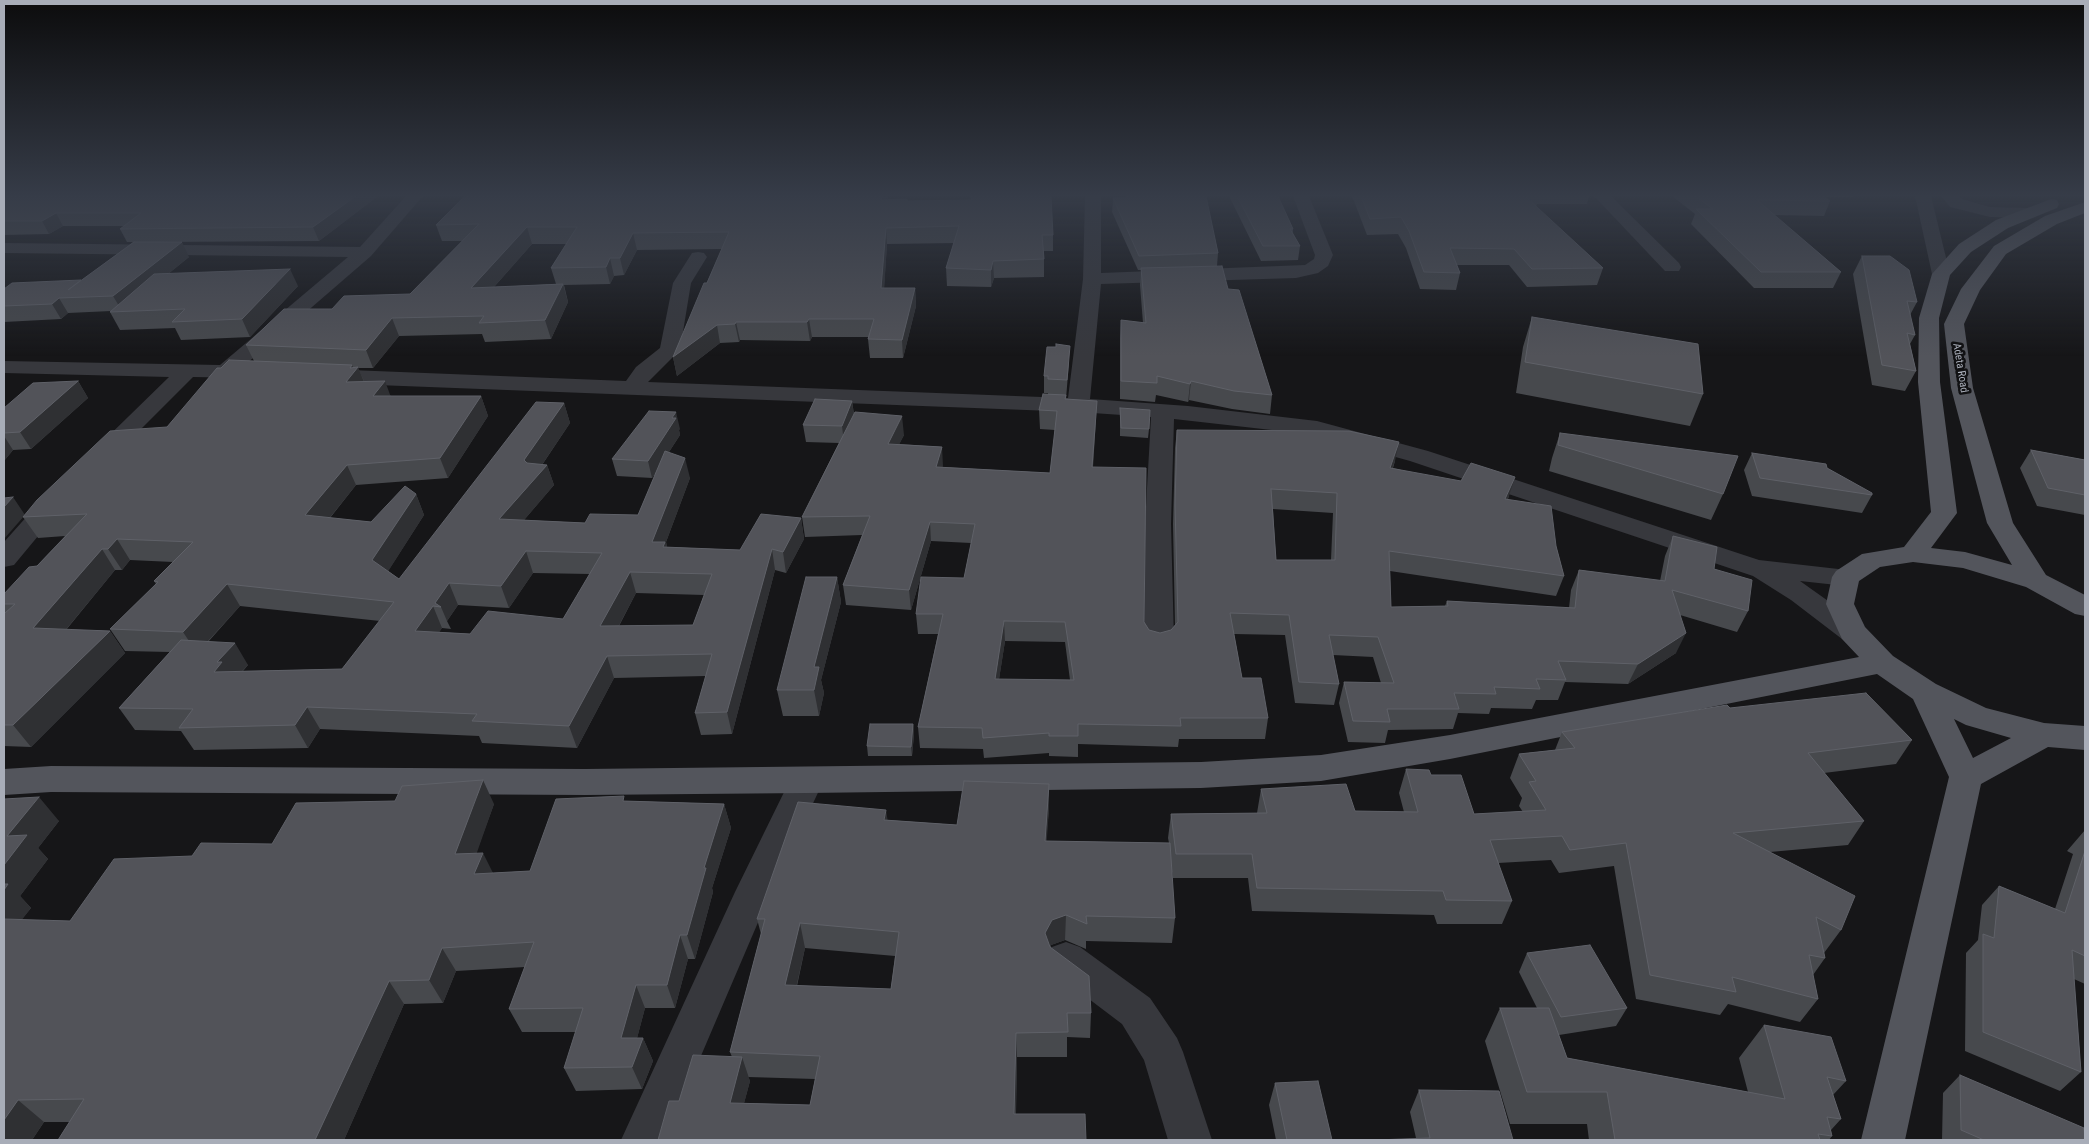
<!DOCTYPE html>
<html>
<head>
<meta charset="utf-8">
<style>
	body { margin:0 }
	#map { position:relative; width:2089px; height:1144px; overflow:hidden; background:#161618; font-family:"Roboto Condensed",sans-serif }
	canvas { display:block }
	.frame { position:absolute; inset:0; border:5px solid #a8adb8; pointer-events:none }
</style>
</head>
<body>
<div id="map">
<canvas width="2089" height="1144"></canvas>
<div class="frame"></div>
</div>
<script>
const g = document.querySelector('canvas').getContext('2d');
g.lineJoin = 'round';
const shape = rows => new Path2D(rows.map(r => 'M' + r).join(''));
function fill(path, color) { g.fillStyle = color; g.fill(path, 'evenodd'); }
function trace(path, color, width, dash) { g.strokeStyle = color; g.lineWidth = width; g.lineCap = dash ? 'butt' : 'round'; g.setLineDash(dash || []); g.stroke(path); }
function label(font, color, halo, rows, align = 'center') {
  g.font = font + ' "Roboto Condensed",sans-serif'; g.lineWidth = 5; g.setLineDash([]); g.textBaseline = 'middle'; g.strokeStyle = halo; g.fillStyle = color; for (const [text, x, y, turn = 0] of rows) {
    g.save(); g.translate(x, y); g.rotate((+turn || 0) * Math.PI / 180); g.textAlign = isNaN(turn) ? turn : align; if (halo) g.strokeText(text, 0, 0); g.fillText(text, 0, 0); g.restore();
  }
}
const minor = shape([
	[406,196,423,196,371,256,245,365,260,367,263,372,260,377,252,378,193,377,109,461,100,463,91,461,88,456,169,377,4,373,4,361,220,365,348,257,4,253,4,243,360,247,406,196],
	[1085,196,1101,196,1101,273,1305,265,1314,259,1315,255,1293,196,1309,196,1333,255,1328,266,1318,273,1296,278,1101,284,1090,399,1188,406,1317,421,1428,451,1759,560,1856,571,1860,577,1856,583,1846,586,1800,581,1862,625,1867,632,1862,639,1852,642,1842,639,1791,600,1753,576,1410,461,1316,435,1174,419,1171,524,1174,642,1169,649,1159,652,1149,649,1144,642,1145,524,1151,417,1078,412,325,383,317,381,314,376,317,371,325,369,626,381,636,367,660,348,673,283,692,253,698,252,704,253,707,257,691,283,680,350,648,382,1068,398,1083,279,1085,196],
	[1594,196,1611,196,1679,263,1681,267,1679,271,1665,271,1594,196],
	[1915,196,1931,196,1950,274,1948,278,1941,280,1934,278,1932,274,1915,196],
	[1941,196,1958,196,1962,199,1990,207,2029,208,2035,209,2037,213,2035,217,2029,218,1990,217,1950,207,1941,196],
	[55,492,64,495,68,500,14,565,4,567,4,542,46,495,55,492],
	[807,767,819,771,824,780,771,892,665,1140,621,1140,735,892,790,780,795,771,807,767],
	[1066,942,1080,947,1150,998,1177,1038,1183,1052,1212,1140,1168,1140,1144,1060,1122,1024,1052,971,1047,959,1052,947,1066,942]
]);
const major = shape([
	[2051,199,2057,200,2059,204,2057,208,2008,228,1971,252,1950,275,1939,318,1940,382,1957,513,1931,548,1965,552,2012,565,1987,523,1951,388,1944,324,1961,289,1994,246,2045,216,2085,202,2085,213,2057,224,2006,254,1980,290,1964,324,1973,388,2013,523,2046,575,2085,595,2085,616,2075,614,2026,587,1963,568,1913,562,1880,567,1859,581,1854,604,1865,627,1893,656,1936,684,1986,708,2044,723,2085,726,2085,750,2048,747,1981,784,1905,1140,1861,1140,1949,777,1913,699,1877,674,1450,759,1321,781,1201,788,807,793,585,795,51,792,4,795,4,769,51,766,585,769,1201,762,1321,755,1450,735,1859,657,1842,639,1826,604,1832,577,1836,571,1862,554,1904,547,1931,512,1918,382,1919,318,1932,274,1959,244,1996,220,2051,199],
	[1954,719,1966,725,2011,738,1973,758,1954,719]
]);
const wall = shape([
	[4,196,378,196,319,241,157,242,189,257,168,274,298,286,250,337,181,340,175,328,120,330,110,312,111,311,68,313,61,319,4,322,4,289,81,281,133,242,127,242,120,229,124,226,63,226,49,234,4,235],
	[888,196,887,200,907,199,907,201,1053,235,1053,251,1044,251,1044,277,994,278,991,287,947,286,946,268,954,243,887,244,884,288,915,288,916,306,903,358,870,358,868,339,869,337,812,337,810,341,740,340,739,342,720,343,677,376,673,357,722,249,637,250,624,275,614,276,610,284,564,285,568,302,551,339,485,342,482,334,399,336,373,368,358,368,364,381,391,396,481,396,488,416,448,478,356,485,330,518,371,522,416,494,424,515,388,571,399,579,564,403,570,423,542,465,547,465,554,485,524,520,585,523,638,515,657,471,652,478,617,476,612,459,680,429,679,430,680,435,669,452,690,478,666,542,667,547,740,550,801,518,804,539,786,573,775,570,732,734,701,735,695,713,706,676,614,678,577,748,482,743,479,736,320,729,308,748,194,750,181,731,135,730,119,708,170,652,125,651,110,629,156,584,154,581,173,562,130,560,122,570,115,570,66,630,110,631,125,653,31,747,4,746,4,594,37,566,65,536,38,538,23,517,167,427,221,368,254,361,246,345,332,309,410,294,463,241,442,241,436,225],
	[532,244,567,244,551,268,556,284,494,287],
	[533,573,590,574,563,619,470,634,439,632,442,628,451,629,447,621,458,605,509,608],
	[636,593,704,595,693,625,619,626],
	[240,606,380,621,342,669,243,671,248,665,208,642],
	[1125,196,1206,196,1218,253,1217,266,1228,289,1272,395,1270,414,1232,409,1189,400,1188,402,1156,395,1155,402,1120,399,1120,338,1121,320,1143,323,1140,285,1141,270,1138,270,1112,212,1113,198,1125,198],
	[1229,196,1278,196,1293,229,1293,233,1300,246,1298,260,1261,261],
	[1352,196,1589,196,1587,204,1537,204,1536,207,1603,268,1597,285,1527,287,1509,265,1457,265,1460,273,1456,290,1420,289,1406,248,1398,234,1367,235],
	[1672,196,1854,196,1853,197,1825,197,1830,201,1824,216,1774,215,1841,272,1833,288,1754,288,1691,224,1695,214],
	[1862,256,1917,302,1910,315,1915,335,1910,344,1916,371,1905,391,1872,385,1853,274],
	[1532,317,1703,394,1690,426,1516,393,1523,347],
	[1069,362,1066,399,1096,419,1093,467,1144,622,1149,630,1160,633,1171,630,1175,625,1173,524,1175,448,1177,430,1395,461,1393,468,1509,496,1508,499,1556,546,1564,576,1556,596,1390,571,1391,607,1445,606,1447,601,1569,608,1571,590,1579,570,1660,581,1665,556,1673,536,1714,569,1748,611,1737,632,1680,615,1676,653,1628,684,1565,682,1558,700,1536,700,1532,709,1491,708,1489,714,1458,713,1453,729,1388,730,1385,743,1348,742,1339,703,1344,682,1381,683,1373,657,1333,655,1339,684,1334,705,1295,703,1285,635,1234,634,1242,678,1268,718,1265,739,1179,739,1178,747,1078,744,1078,757,1049,756,1049,753,984,758,983,749,920,748,918,727,938,634,918,634,916,614,964,578,971,543,931,541,911,610,846,605,843,585,862,535,805,537,802,517,839,443,806,442,803,425,852,401,854,414,904,435,899,444,942,447,942,467,1050,473,1055,430,1040,429,1039,410,1048,394,1048,393,1044,393,1044,376],
	[1273,509,1333,513,1331,560,1276,560],
	[1005,641,1065,642,1070,680,999,679],
	[78,381,88,398,31,449,13,450,4,461,4,433],
	[1120,408,1149,429,1148,438,1120,436],
	[1560,433,1723,494,1711,520,1549,471,1552,458],
	[2031,450,2085,460,2085,515,2037,506,2020,468],
	[1752,453,1827,468,1872,495,1862,513,1752,496,1744,470],
	[837,577,841,602,821,680,824,693,819,716,783,716,777,690],
	[1730,708,1912,740,1896,764,1824,773,1864,821,1848,845,1770,852,1841,930,1824,953,1825,958,1813,975,1818,999,1800,1022,1728,1004,1720,1015,1636,999,1614,866,1559,873,1551,860,1498,863,1512,901,1502,924,1437,924,1434,915,1252,911,1248,878,1173,878,1171,865,1175,918,1172,943,1086,941,1086,949,1065,940,1051,945,1051,947,1091,1013,1090,1038,1067,1037,1067,1057,1017,1057,1016,1114,1086,1140,679,1101,732,1057,730,1052,761,934,757,919,888,820,957,825,1049,784,1049,809,1046,841,1169,843,1168,838,1171,814,1257,813,1261,789,1355,811,1404,812,1399,793,1406,769,1431,775,1474,814,1523,812,1519,806,1522,798,1510,778,1519,754,1555,750,1562,732],
	[805,948,895,956,891,989,797,986],
	[748,1077,815,1079,810,1105,744,1103,750,1081],
	[913,724,914,734,912,756,868,756,867,746],
	[4,799,59,821,38,848,48,859,20,896,31,908,21,920,70,921,192,856,272,844,494,804,476,853,493,873,530,871,626,801,724,804,731,828,712,888,713,892,695,959,688,959,675,1008,645,1008,637,1038,643,1038,653,1061,642,1089,576,1091,564,1068,576,1032,522,1032,509,1009,525,967,456,971,443,1003,404,1004,344,1140,58,1140,70,1122,44,1122,32,1140,4,1140],
	[2085,830,2085,984,2074,979,2081,1072,2060,1091,1965,1051,1966,953,1978,940,1982,905,1999,886,2055,909,2073,854,2067,851],
	[1527,953,1627,1008,1616,1026,1559,1035,1567,1058,1748,1092,1739,1058,1764,1025,1846,1081,1833,1095,1841,1119,1831,1130,1832,1136,1829,1140,1589,1140,1587,1124,1510,1124,1485,1041,1500,1008,1537,1008,1519,972],
	[1960,1075,2085,1140,1942,1140,1943,1093],
	[1275,1083,1332,1140,1276,1140,1269,1105],
	[1419,1090,1513,1140,1416,1138,1410,1112]
]);
const shadedWall = shape([
	[356,196,378,196,319,241,313,227],
	[882,196,888,196,882,216,881,200],
	[56,213,63,226,49,234,42,221],
	[527,227,532,244,477,306,471,288],
	[886,228,887,244,883,306,881,288],
	[633,233,637,250,624,275,620,258],
	[182,242,189,257,122,311,113,296],
	[610,258,614,276,610,284,606,267],
	[993,261,994,278,991,287,991,270],
	[290,269,298,286,250,337,242,319],
	[563,284,568,302,551,339,545,320],
	[915,288,916,306,903,358,902,340],
	[59,298,68,313,61,319,52,304],
	[392,318,399,336,373,368,366,350],
	[809,319,812,337,810,341,807,322],
	[736,322,740,340,739,342,735,324],
	[717,325,720,343,677,376,673,357],
	[352,365,355,371,358,367,366,387,346,382,350,368],
	[78,381,88,398,31,449,20,432],
	[385,381,392,400,373,396],
	[1191,381,1189,400,1188,402,1190,384],
	[481,396,488,416,448,478,440,458],
	[852,401,854,417,844,443,842,426],
	[1097,401,1096,419,1091,486,1092,467],
	[564,403,570,423,531,481,524,460],
	[676,412,680,429,679,430,680,435,652,478,648,461],
	[902,416,904,435,890,463,888,444],
	[4,436,13,450,4,461],
	[1399,442,1395,461,1385,487,1390,468],
	[942,447,943,466,937,486,936,467],
	[685,458,690,478,666,542,671,563,652,542],
	[347,465,356,485,315,536,305,515],
	[547,465,554,485,507,540,499,519],
	[1515,477,1509,496,1499,518,1505,499],
	[416,494,424,515,382,581,372,560],
	[13,497,25,515,4,539,4,507],
	[801,518,804,539,786,573,783,552],
	[930,522,931,541,911,610,909,590],
	[117,539,130,560,122,570,108,549],
	[102,549,115,570,49,650,33,628],
	[772,549,775,570,732,734,727,712],
	[526,551,533,573,509,608,501,586],
	[630,572,636,593,607,648,600,626],
	[837,577,841,602,821,680,824,693,819,716,814,690,814,667],
	[449,583,458,605,447,621,441,607,435,603],
	[227,584,240,606,197,653,183,632],
	[433,606,442,628,425,653,415,631],
	[1004,621,1005,641,996,699,995,679],
	[110,631,125,653,31,747,13,725],
	[1686,633,1676,653,1628,684,1638,664],
	[235,643,248,665,233,681,214,672,217,662],
	[607,656,614,678,577,748,569,726],
	[307,707,320,729,308,748,295,725],
	[913,724,914,734,912,756,911,747],
	[483,780,494,804,468,878,455,854],
	[1049,784,1049,809,1045,866,1045,841],
	[39,797,59,821,38,848,48,859,20,896,31,908,4,943,4,865,7,836],
	[724,804,731,828,712,888,713,892,695,959,687,935,704,868],
	[886,810,890,835,884,820],
	[483,853,495,877,474,874],
	[1066,915,1065,940,1051,945,1045,958,1045,933,1052,920],
	[800,923,805,948,791,1010,785,985],
	[680,935,688,959,675,1008,667,985],
	[442,948,456,971,443,1003,429,980],
	[389,981,404,1004,344,1140,315,1140],
	[636,985,645,1008,631,1061,621,1038],
	[1016,1033,1017,1057,1015,1138,1014,1114],
	[643,1038,653,1061,642,1089,632,1067],
	[742,1057,750,1081,738,1126,730,1103],
	[18,1100,44,1122,32,1140,4,1140,4,1120]
]);
const building = shape([
	[4,196,356,196,313,227,120,229,141,213,56,213,42,221,4,221,4,196],
	[465,196,882,196,881,200,907,199,907,201,971,200,971,196,1051,196,1053,235,1042,235,1044,259,993,261,991,270,946,268,959,226,886,228,881,288,915,288,902,340,868,339,874,319,809,319,807,322,736,322,735,324,717,325,673,357,704,283,707,283,729,232,633,233,620,258,610,258,606,267,551,268,577,227,527,227,471,288,563,284,545,320,479,323,484,316,392,318,366,350,246,345,284,309,332,309,344,296,410,294,479,224,436,225,465,196],
	[1128,196,1206,196,1218,253,1139,256,1113,198,1128,198,1128,196],
	[1237,196,1278,196,1293,229,1290,229,1300,246,1263,246,1237,196],
	[1361,196,1525,196,1603,268,1532,269,1514,249,1450,248,1460,273,1424,272,1409,231,1401,217,1370,219,1361,196],
	[1695,196,1823,196,1830,201,1757,200,1841,272,1761,272,1696,209,1713,209,1695,196],
	[134,242,182,242,113,296,59,298,52,304,4,306,4,289,12,283,81,280,68,290,134,242],
	[1862,256,1890,256,1909,270,1917,302,1907,301,1915,335,1907,333,1916,371,1882,365,1862,256],
	[1222,266,1228,289,1239,290,1272,395,1234,391,1191,381,1190,384,1157,376,1157,383,1121,381,1121,320,1146,323,1141,268,1222,266],
	[290,269,242,319,172,322,185,309,110,312,154,274,290,269],
	[1532,317,1698,344,1703,394,1525,362,1532,317],
	[1056,344,1070,346,1067,380,1048,379,1048,376,1044,376,1047,347,1056,347,1056,344],
	[229,360,352,365,350,368,358,367,346,382,385,381,373,396,481,396,440,458,347,465,305,515,371,522,405,486,416,494,372,560,399,579,536,402,564,403,524,460,527,463,547,465,499,519,585,523,590,514,638,515,665,451,685,458,652,542,665,542,663,547,740,550,761,514,801,518,783,552,772,549,727,712,695,713,712,654,607,656,569,726,472,721,477,714,307,707,295,725,179,728,193,709,119,708,181,640,235,643,217,662,222,662,214,672,342,669,394,602,227,584,183,632,110,629,158,582,154,581,193,542,117,539,108,549,102,549,33,628,110,631,13,725,4,725,4,614,15,604,4,604,4,594,29,567,37,566,87,514,23,517,37,500,110,431,167,427,217,368,221,368,229,360],
	[526,551,602,553,563,619,488,611,470,634,415,631,433,606,441,607,435,603,449,583,501,586,526,551],
	[630,572,712,574,693,625,600,626,630,572],
	[78,381,20,432,4,433,4,408,33,383,78,381],
	[1043,394,1066,395,1065,399,1097,401,1092,467,1146,468,1144,622,1149,630,1160,633,1171,630,1178,622,1175,505,1177,430,1349,431,1399,442,1390,468,1461,481,1471,463,1515,477,1505,499,1551,506,1556,546,1564,576,1389,551,1391,607,1448,606,1447,601,1575,608,1579,570,1665,581,1673,536,1717,547,1714,569,1752,580,1748,611,1672,590,1686,633,1638,664,1558,661,1566,680,1536,679,1540,689,1494,687,1496,694,1454,693,1459,709,1387,709,1390,722,1353,721,1344,682,1394,683,1378,637,1329,635,1339,684,1299,682,1289,615,1230,613,1242,678,1261,678,1268,718,1180,718,1181,726,1078,724,1078,736,1049,736,1049,733,983,738,982,728,918,727,943,614,916,614,921,577,964,578,975,524,930,522,909,590,843,585,870,516,802,517,855,412,902,416,888,444,942,447,936,467,1050,473,1057,411,1039,410,1043,394],
	[1271,489,1337,493,1335,560,1276,560,1271,489],
	[1004,621,1065,622,1074,680,995,679,1004,621],
	[815,399,852,401,842,426,803,425,815,399],
	[1120,408,1150,410,1149,429,1121,428,1120,408],
	[649,411,676,412,672,418,676,418,648,461,612,459,649,411],
	[1560,433,1738,456,1723,494,1558,445,1560,433],
	[2031,450,2085,460,2085,495,2048,488,2031,450],
	[1752,453,1826,464,1827,468,1872,493,1872,495,1760,478,1752,453],
	[13,497,4,507,4,498,13,497],
	[806,577,837,577,814,667,819,667,814,690,777,690,806,577],
	[1866,693,1912,740,1808,753,1864,821,1733,833,1855,896,1841,930,1816,917,1825,958,1809,955,1818,999,1732,977,1736,992,1650,975,1626,843,1570,850,1562,836,1490,840,1512,901,1446,900,1443,891,1257,888,1252,854,1176,854,1171,814,1267,813,1261,789,1346,784,1355,811,1418,812,1406,769,1429,770,1431,775,1461,775,1474,814,1546,810,1529,782,1536,781,1519,754,1575,748,1562,732,1727,705,1730,708,1866,693],
	[870,724,913,724,911,747,867,746,870,724],
	[483,780,455,854,483,853,474,874,530,871,556,799,624,796,623,801,724,804,704,868,706,868,687,935,680,935,667,985,636,985,621,1038,643,1038,632,1067,564,1068,583,1008,509,1009,534,942,442,948,429,980,389,981,315,1140,58,1140,84,1099,18,1100,4,1120,4,919,70,921,114,859,192,856,201,843,272,844,296,803,395,801,402,786,483,780],
	[964,781,1049,784,1045,841,1170,843,1175,918,1086,916,1087,924,1066,915,1052,920,1045,933,1050,947,1089,976,1091,1013,1067,1013,1068,1032,1016,1033,1014,1114,1085,1114,1086,1140,658,1140,669,1101,679,1101,693,1055,742,1057,730,1103,810,1105,820,1056,730,1052,765,919,757,919,798,802,886,810,884,820,957,825,964,781],
	[800,923,899,932,891,989,785,985,800,923],
	[39,797,7,836,27,835,4,865,4,799,39,797],
	[2085,851,2085,956,2072,950,2081,1072,1983,1032,1983,934,1994,938,1999,886,2065,913,2085,851],
	[4,884,8,884,4,890,4,884],
	[1590,945,1627,1008,1561,1017,1527,953,1590,945],
	[1500,1008,1549,1008,1567,1058,1785,1099,1764,1025,1831,1037,1846,1081,1827,1077,1841,1119,1827,1117,1832,1136,1818,1134,1820,1140,1615,1140,1607,1092,1527,1092,1500,1008],
	[1960,1075,2084,1128,2085,1140,1984,1140,1961,1130,1960,1075],
	[1318,1081,1332,1140,1287,1140,1275,1083,1318,1081],
	[1419,1090,1499,1091,1513,1140,1375,1140,1430,1138,1419,1090]
]);
const farStreetnames = [
	["Adeta Road",1960,368,81]
];
fill(minor, '#37383d');
fill(major, '#53555c');
fill(wall, '#47494d');
fill(shadedWall, '#2f3033');
fill(building, '#525359');
trace(building, '#5f6168', 1);
const sky = g.createLinearGradient(0, 0, 0, 356);
sky.addColorStop(0, '#0c0c0d');
sky.addColorStop(0.55, '#363c48');
sky.addColorStop(1, '#363c4800');
g.fillStyle = sky;
g.fillRect(0, 0, 2089, 356);
label('11px', '#a8adb8', '#111113', farStreetnames);
</script>
</body>
</html>
